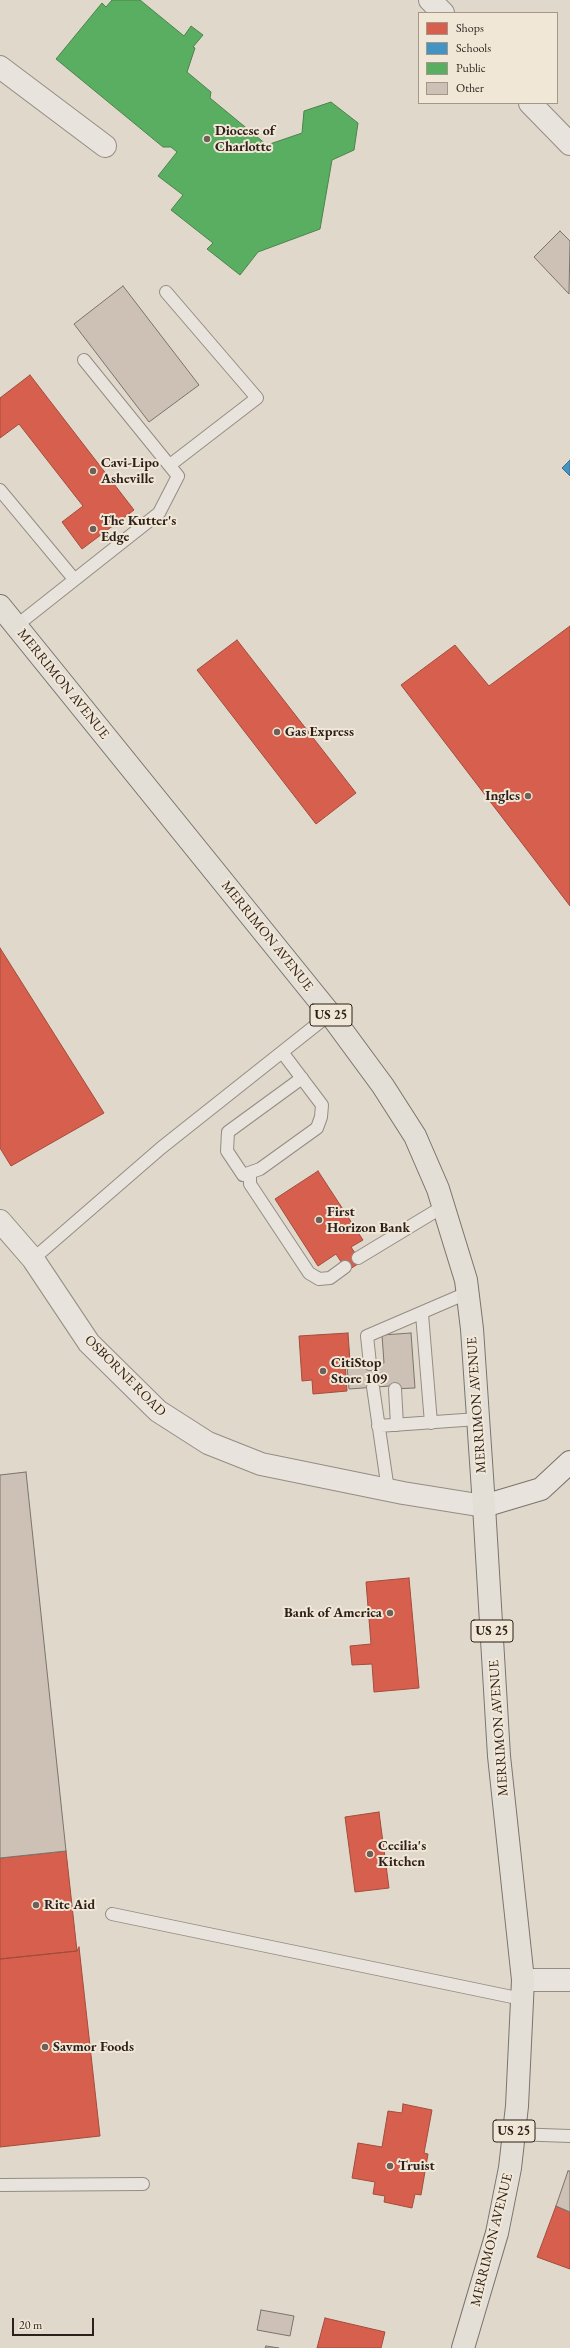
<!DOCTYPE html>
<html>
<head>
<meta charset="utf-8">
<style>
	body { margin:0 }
	#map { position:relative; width:570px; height:2348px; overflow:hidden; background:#e0d8cb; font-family:"EB Garamond",serif }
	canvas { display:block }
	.legend { position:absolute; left:418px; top:12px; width:140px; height:92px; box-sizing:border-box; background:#f1e7d7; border:1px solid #a3978b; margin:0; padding:5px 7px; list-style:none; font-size:12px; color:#2d1f19 }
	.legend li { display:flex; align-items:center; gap:8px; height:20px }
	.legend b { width:20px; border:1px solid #a3978b }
	.scale { position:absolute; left:12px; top:2318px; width:82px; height:18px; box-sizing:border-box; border:2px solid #2d1f19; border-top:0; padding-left:5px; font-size:12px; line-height:14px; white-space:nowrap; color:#2d1f19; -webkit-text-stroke:3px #f1e7d7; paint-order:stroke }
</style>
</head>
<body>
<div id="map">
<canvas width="570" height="2348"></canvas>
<ul class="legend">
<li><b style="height:11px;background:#d6604d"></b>Shops</li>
<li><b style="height:11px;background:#4393c3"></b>Schools</li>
<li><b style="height:11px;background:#5aae61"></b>Public</li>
<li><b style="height:11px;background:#cdc0b4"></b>Other</li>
</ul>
<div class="scale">20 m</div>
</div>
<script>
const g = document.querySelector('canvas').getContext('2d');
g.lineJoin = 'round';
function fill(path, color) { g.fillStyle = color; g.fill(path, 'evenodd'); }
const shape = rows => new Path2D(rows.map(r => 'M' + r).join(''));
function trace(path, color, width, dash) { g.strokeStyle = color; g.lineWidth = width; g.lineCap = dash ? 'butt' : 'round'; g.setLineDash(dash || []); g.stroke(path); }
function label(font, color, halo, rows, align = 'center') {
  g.font = font + ' "EB Garamond",serif'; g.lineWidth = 4; g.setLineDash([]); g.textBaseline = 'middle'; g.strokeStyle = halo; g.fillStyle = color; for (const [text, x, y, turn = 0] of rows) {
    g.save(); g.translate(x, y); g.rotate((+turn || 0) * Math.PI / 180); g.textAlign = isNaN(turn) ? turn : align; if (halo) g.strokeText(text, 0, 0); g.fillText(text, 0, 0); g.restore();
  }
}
const shops = shape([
	[30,375,134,510,82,549,62,522,83,506,19,424,0,438,0,398,30,375],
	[570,626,570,906,401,685,455,645,489,686,570,626],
	[237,640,356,793,316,824,197,670,237,640],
	[0,948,104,1113,11,1166,0,1148,0,948],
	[318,1171,363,1240,351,1247,361,1262,347,1271,336,1254,318,1266,275,1199,318,1171],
	[348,1333,350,1361,345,1361,347,1391,313,1394,312,1380,302,1381,299,1336,348,1333],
	[409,1578,419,1688,374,1692,372,1664,352,1665,350,1646,371,1644,366,1582,409,1578],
	[379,1812,389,1888,355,1892,345,1817,379,1812],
	[66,1851,77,1951,0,1959,0,1858,66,1851],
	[79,1947,100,2136,0,2147,0,1959,77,1951,79,1947],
	[403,2104,432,2110,424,2153,428,2154,421,2195,415,2194,412,2208,384,2202,385,2196,373,2194,375,2182,352,2178,358,2143,382,2147,388,2111,402,2113,403,2104],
	[556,2206,570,2212,570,2269,537,2257,556,2206],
	[325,2318,385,2332,381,2348,317,2348,325,2318]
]);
const schools = shape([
	[570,460,570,476,562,468,570,460]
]);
const public = shape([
	[112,0,140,0,184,36,191,26,203,35,193,47,195,48,187,72,211,92,210,98,267,145,302,133,304,111,331,102,358,123,354,150,332,160,320,229,258,252,240,275,207,249,213,243,171,210,183,195,158,176,177,152,171,147,163,147,56,59,102,3,106,7,112,0]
]);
const building = shape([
	[560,231,570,241,569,294,534,257,560,231],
	[123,286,199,385,149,422,74,324,123,286],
	[411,1333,415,1388,390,1389,390,1386,349,1389,347,1366,384,1363,382,1335,411,1333],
	[26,1472,66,1851,0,1858,0,1475,26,1472],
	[568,2171,570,2171,570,2212,556,2206,568,2171],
	[261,2310,294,2316,290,2336,257,2330,261,2310],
	[266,2346,279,2348,265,2348,266,2346]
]);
const lane = shape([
	[166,292,257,398,170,465],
	[0,490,74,579],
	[16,626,159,513,178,476,84,360],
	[282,1052,322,1105,321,1117,317,1128,260,1169,243,1175,227,1151,228,1132,302,1078],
	[250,1174,250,1184,309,1273,319,1279,330,1278,345,1267],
	[358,1258,444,1206],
	[33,1259,161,1148,330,1014],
	[422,1314,431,1423],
	[370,1364,367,1336,467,1293],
	[373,1387,388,1490],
	[395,1389,397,1425],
	[378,1426,478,1419],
	[112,1914,522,1999],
	[514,2134,570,2136],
	[0,2185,143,2184]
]);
const street = shape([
	[430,0,443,13],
	[0,67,105,146],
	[530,103,570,144],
	[0,1221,33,1259,89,1343,158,1411,208,1443,261,1464,403,1493,484,1506],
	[523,1980,570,1980]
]);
const secondary = shape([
	[484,1506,541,1489,570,1462]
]);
const primary = shape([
	[0,606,330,1014,383,1086,415,1136,438,1189,466,1280,472,1329,484,1506,499,1756,523,1980,517,2106,510,2168,497,2233,463,2348]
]);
const markers = [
	[207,139,4,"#6c6057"],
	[93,471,4,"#6c6057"],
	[93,529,4,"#6c6057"],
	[277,732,4,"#6c6057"],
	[528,796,4,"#6c6057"],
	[319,1220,4,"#6c6057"],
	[323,1371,4,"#6c6057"],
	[390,1613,4,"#6c6057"],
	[370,1854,4,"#6c6057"],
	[36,1905,4,"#6c6057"],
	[45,2047,4,"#6c6057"],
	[390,2166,4,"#6c6057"]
];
const shields = [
	[331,1015,42],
	[492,1631,42],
	[514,2131,42]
];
const shieldNames = [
	["US 25",331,1015],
	["US 25",492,1631],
	["US 25",514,2131]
];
const poiNames = [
	["Diocese of",215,131],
	["Charlotte",215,147],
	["Cavi-Lipo",101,463],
	["Asheville",101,479],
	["The Kutter's",101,521],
	["Edge",101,537],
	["Gas Express",285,732],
	["Ingles",520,796,"right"],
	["First",327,1212],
	["Horizon Bank",327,1228],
	["CitiStop",331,1363],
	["Store 109",331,1379],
	["Bank of America",382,1613,"right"],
	["Cecilia's",378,1846],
	["Kitchen",378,1862],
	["Rite Aid",44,1905],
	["Savmor Foods",53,2047],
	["Truist",398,2166]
];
const streetNames = [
	["MERRIMON AVENUE",63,684,51],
	["MERRIMON AVENUE",267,936,51],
	["OSBORNE ROAD",125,1376,45],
	["MERRIMON AVENUE",477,1405,-94],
	["MERRIMON AVENUE",499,1728,-94],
	["MERRIMON AVENUE",492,2240,-76]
];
fill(shops, '#d6604d');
trace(shops, '#a34c3d', 1);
fill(schools, '#4393c3');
trace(schools, '#3c7090', 1);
fill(public, '#5aae61');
trace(public, '#4c834b', 1);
fill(building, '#cdc0b4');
trace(building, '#7a746d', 1);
trace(lane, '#938d85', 14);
trace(street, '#938d85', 24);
trace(secondary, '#7a746d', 24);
trace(primary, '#7a746d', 24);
trace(lane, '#e8e3dc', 12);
trace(street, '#e8e3dc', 22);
trace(secondary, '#e8e3dc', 22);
trace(primary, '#e3dfd7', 22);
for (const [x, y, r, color] of markers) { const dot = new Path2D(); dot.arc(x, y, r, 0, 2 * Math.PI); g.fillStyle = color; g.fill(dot); trace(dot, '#f1e7d7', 1.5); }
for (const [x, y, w] of shields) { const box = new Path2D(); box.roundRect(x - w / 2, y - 11, w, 22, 3); g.fillStyle = '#f1e7d7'; g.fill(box); trace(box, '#2d1f19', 1); }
label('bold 13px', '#2d1f19', null, shieldNames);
label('bold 14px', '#2d1f19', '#f1e7d7', poiNames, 'left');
label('14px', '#2d1f19', '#f1e7d7', streetNames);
</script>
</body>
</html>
